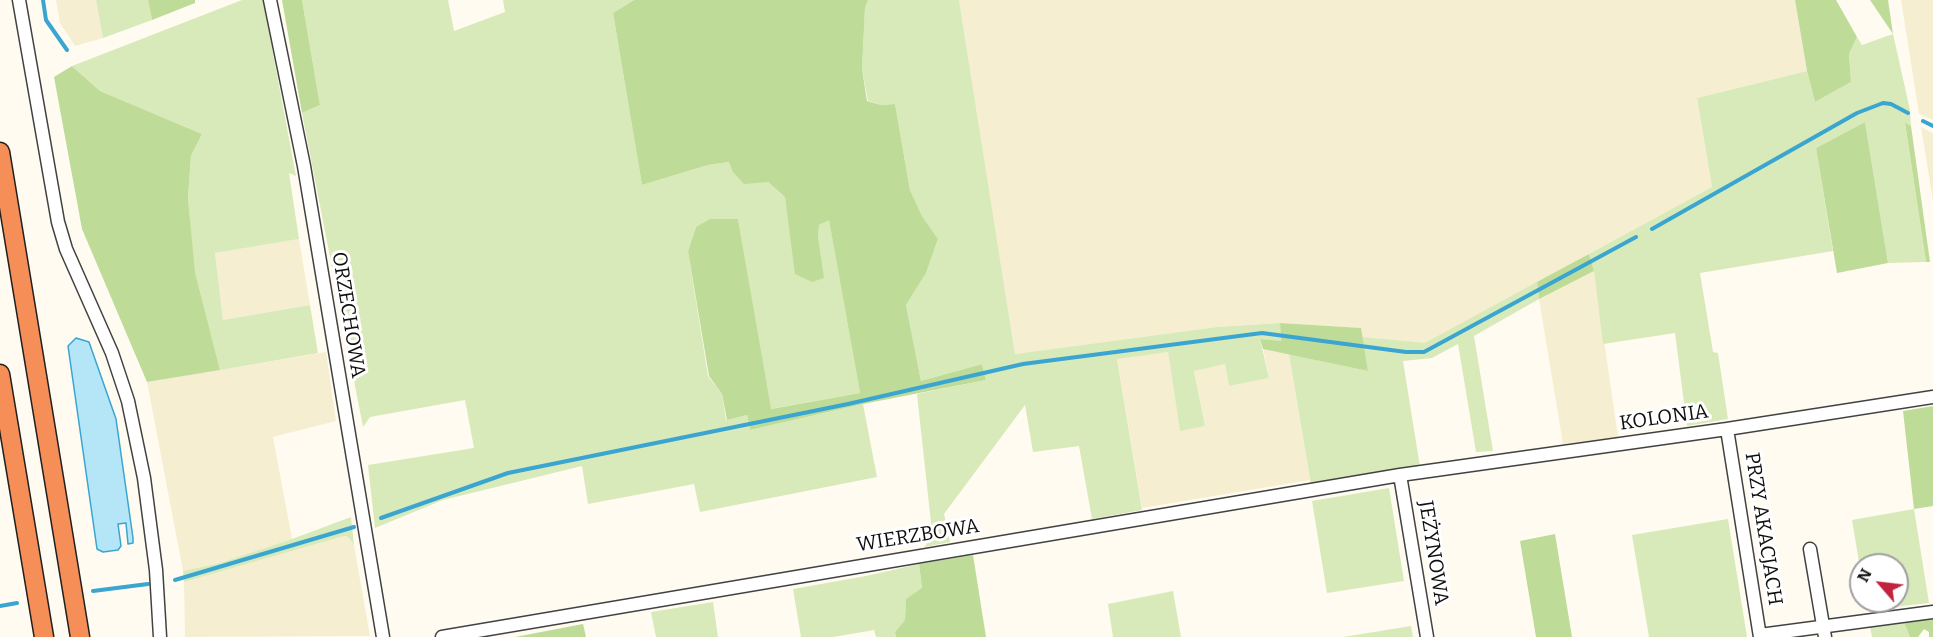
<!DOCTYPE html>
<html>
<head>
<meta charset="utf-8">
<style>
	body { margin:0 }
	#map { position:relative; width:1933px; height:637px; overflow:hidden; background:#fffbf1; font-family:Bitter,serif }
	canvas { display:block }
	.north { position:absolute; left:1849px; top:553px; width:60px; height:60px; box-sizing:border-box; background:#fff; border:2px solid #9f9f9f; border-radius:50%; rotate:298deg; font-size:16px; font-weight:700; line-height:24px; text-align:center; color:#0f0f0f }
	.north::after { content:''; display:block; margin:auto; width:21px; height:27px; background:#c2243d; clip-path:polygon(50% 0,100% 100%,50% 72%,0 100%) }
</style>
</head>
<body>
<div id="map">
<canvas width="1933" height="637"></canvas>
<div class="north">N</div>
</div>
<script>
const g = document.querySelector('canvas').getContext('2d');
g.lineJoin = 'round';
function fill(path, color) { g.fillStyle = color; g.fill(path, 'evenodd'); }
const shape = rows => new Path2D(rows.map(r => 'M' + r).join(''));
function trace(path, color, width, dash) { g.strokeStyle = color; g.lineWidth = width; g.lineCap = dash ? 'butt' : 'round'; g.setLineDash(dash || []); g.stroke(path); }
function label(font, color, halo, rows, align = 'center') {
  g.font = font + ' Bitter,serif'; g.lineWidth = 6; g.setLineDash([]); g.textBaseline = 'middle'; g.strokeStyle = halo; g.fillStyle = color; for (const [text, x, y, turn = 0] of rows) {
    g.save(); g.translate(x, y); g.rotate((+turn || 0) * Math.PI / 180); g.textAlign = isNaN(turn) ? turn : align; if (halo) g.strokeText(text, 0, 0); g.fillText(text, 0, 0); g.restore();
  }
}
const farmland = shape([
	[56,0,96,0,103,38,75,46,60,23],
	[959,0,1795,0,1807,71,1697,98,1712,187,1425,344,1362,337,1360,328,1280,323,1217,327,1015,354],
	[1901,0,1933,0,1933,120,1919,114],
	[1921,127,1933,133,1933,201],
	[299,239,310,305,223,320,215,253],
	[1594,271,1618,437,1563,444,1539,299],
	[1263,349,1289,354,1310,480,1142,508,1117,358,1168,352,1180,430,1205,426,1194,370,1225,364,1229,386,1269,378],
	[326,352,336,421,273,437,292,539,220,563,183,571,147,382],
	[344,536,348,537,354,545,370,636,185,637,184,582]
]);
const green = shape([
	[96,0,148,0,152,20,103,38],
	[242,0,263,0,296,176,289,173,299,239,215,253,223,320,310,305,318,353,220,370,194,273,188,198,191,156,202,134,100,91,72,66],
	[302,0,448,0,454,31,505,12,503,0,634,0,613,13,642,185,708,165,729,162,768,182,785,197,796,274,818,237,819,225,829,219,860,393,770,409,738,219,696,227,688,251,708,376,722,394,726,420,747,415,750,430,863,404,877,477,700,512,694,484,588,504,582,466,443,500,375,528,368,465,474,448,465,400,370,417,363,427,302,113,320,105],
	[868,0,959,0,1015,354,1217,327,1280,323,1281,342,1260,339,1269,378,1229,386,1225,364,1194,371,1205,426,1180,431,1168,352,1117,359,1142,510,1092,519,1079,446,1033,452,1025,405,944,514,950,542,925,547,932,532,917,394,986,380,982,364,921,381,906,305,926,273,938,239,922,216,910,190,895,104,881,105,868,101,862,69,865,8],
	[1893,34,1910,110,1911,126,1905,124,1926,262,1888,263,1865,122,1816,148,1833,251,1700,273,1713,352,1718,353,1728,419,1687,426,1675,333,1603,344,1594,271,1589,254,1712,187,1697,98,1807,71,1815,102,1851,82,1849,54,1857,37,1862,45],
	[1537,282,1539,299,1474,336,1493,451,1476,452,1458,344,1432,358,1403,361,1420,467,1311,485,1289,354,1368,371,1362,337,1425,343],
	[1389,488,1404,581,1327,593,1312,501],
	[1914,509,1929,603,1867,610,1866,601,1897,601,1897,565,1861,565,1861,574,1852,520],
	[351,517,354,545,348,537,344,536,184,582,183,571,220,563,292,539],
	[1728,519,1747,637,1649,637,1632,535],
	[919,564,922,589,906,599,905,620,895,632,896,637,876,637,874,630,833,637,801,637,793,589,866,576],
	[1173,591,1181,637,1113,637,1108,604],
	[713,602,718,637,656,637,651,612],
	[1903,620,1910,637,1872,637,1870,626],
	[1411,626,1413,637,1343,637]
]);
const forest = shape([
	[148,0,195,0,195,3,152,20],
	[282,0,302,0,320,105,302,113],
	[634,0,868,0,865,8,862,69,867,101,881,105,895,104,910,190,922,216,938,239,926,273,906,305,921,381,982,364,986,380,863,404,750,430,747,415,727,420,722,394,709,376,688,251,696,227,710,219,738,219,771,409,860,393,829,220,819,225,818,237,824,278,812,282,795,274,785,197,768,182,744,184,733,172,729,162,708,165,642,185,613,13],
	[1795,0,1836,0,1857,37,1849,54,1851,82,1815,102,1807,71],
	[1870,0,1888,0,1893,34],
	[72,66,100,91,202,134,191,156,188,198,195,273,220,370,147,382,82,229,54,77],
	[1865,122,1888,263,1837,273,1816,148],
	[1905,123,1911,126,1930,262,1926,262],
	[1589,254,1594,271,1539,299,1537,282],
	[1280,323,1361,328,1368,371,1263,349,1260,339,1281,341],
	[1933,406,1933,506,1914,509,1903,411],
	[1555,534,1572,637,1536,637,1520,541],
	[973,555,986,637,896,637,895,632,905,620,906,599,922,588,919,564],
	[1933,617,1933,637,1929,637,1929,632,1924,629,1918,637,1910,637,1903,620],
	[583,624,586,637,515,637]
]);
const water = shape([
	[76,338,89,342,116,419,133,538,133,543,128,544,126,523,118,524,121,546,118,550,103,552,97,549,68,346,76,338]
]);
const stream = shape([
	[43,0,46,20,67,50],
	[1923,121,1933,126],
	[1652,229,1857,113,1883,103,1891,104,1908,113],
	[381,518,508,473,848,404,1023,364,1262,333,1406,352,1424,352,1636,237],
	[175,580,354,527],
	[93,591,148,584],
	[0,606,17,603]
]);
const minor = shape([
	[19,0,58,222,66,249,112,353,128,401,144,478,156,570,160,637],
	[270,0,304,166,383,637],
	[1727,429,1760,637],
	[1400,475,1427,637],
	[1810,549,1825,637],
	[1760,635,1933,612],
	[442,637,1400,475,1727,429,1933,397]
]);
const highway = shape([
	[0,152,80,637],
	[0,374,44,637]
]);
const streetNames = [
	["ORZECHOWA",348,315,81],
	["KOLONIA",1664,418,-8],
	["PRZY AKACJACH",1763,529,81],
	["WIERZBOWA",918,536,-9],
	["JEŻYNOWA",1433,553,81]
];
fill(farmland, '#f6eed0');
fill(green, '#d8eab9');
fill(forest, '#bedb98');
fill(water, '#b4e6f7');
trace(water, '#3aa5d0', 1.5);
trace(stream, '#3aa5d0', 4);
trace(minor, '#424242', 15);
trace(highway, '#202020', 21);
trace(minor, '#fff', 12);
trace(highway, '#f68e57', 18);
label('20px', '#0f0f0f', '#fff', streetNames);
</script>
</body>
</html>
